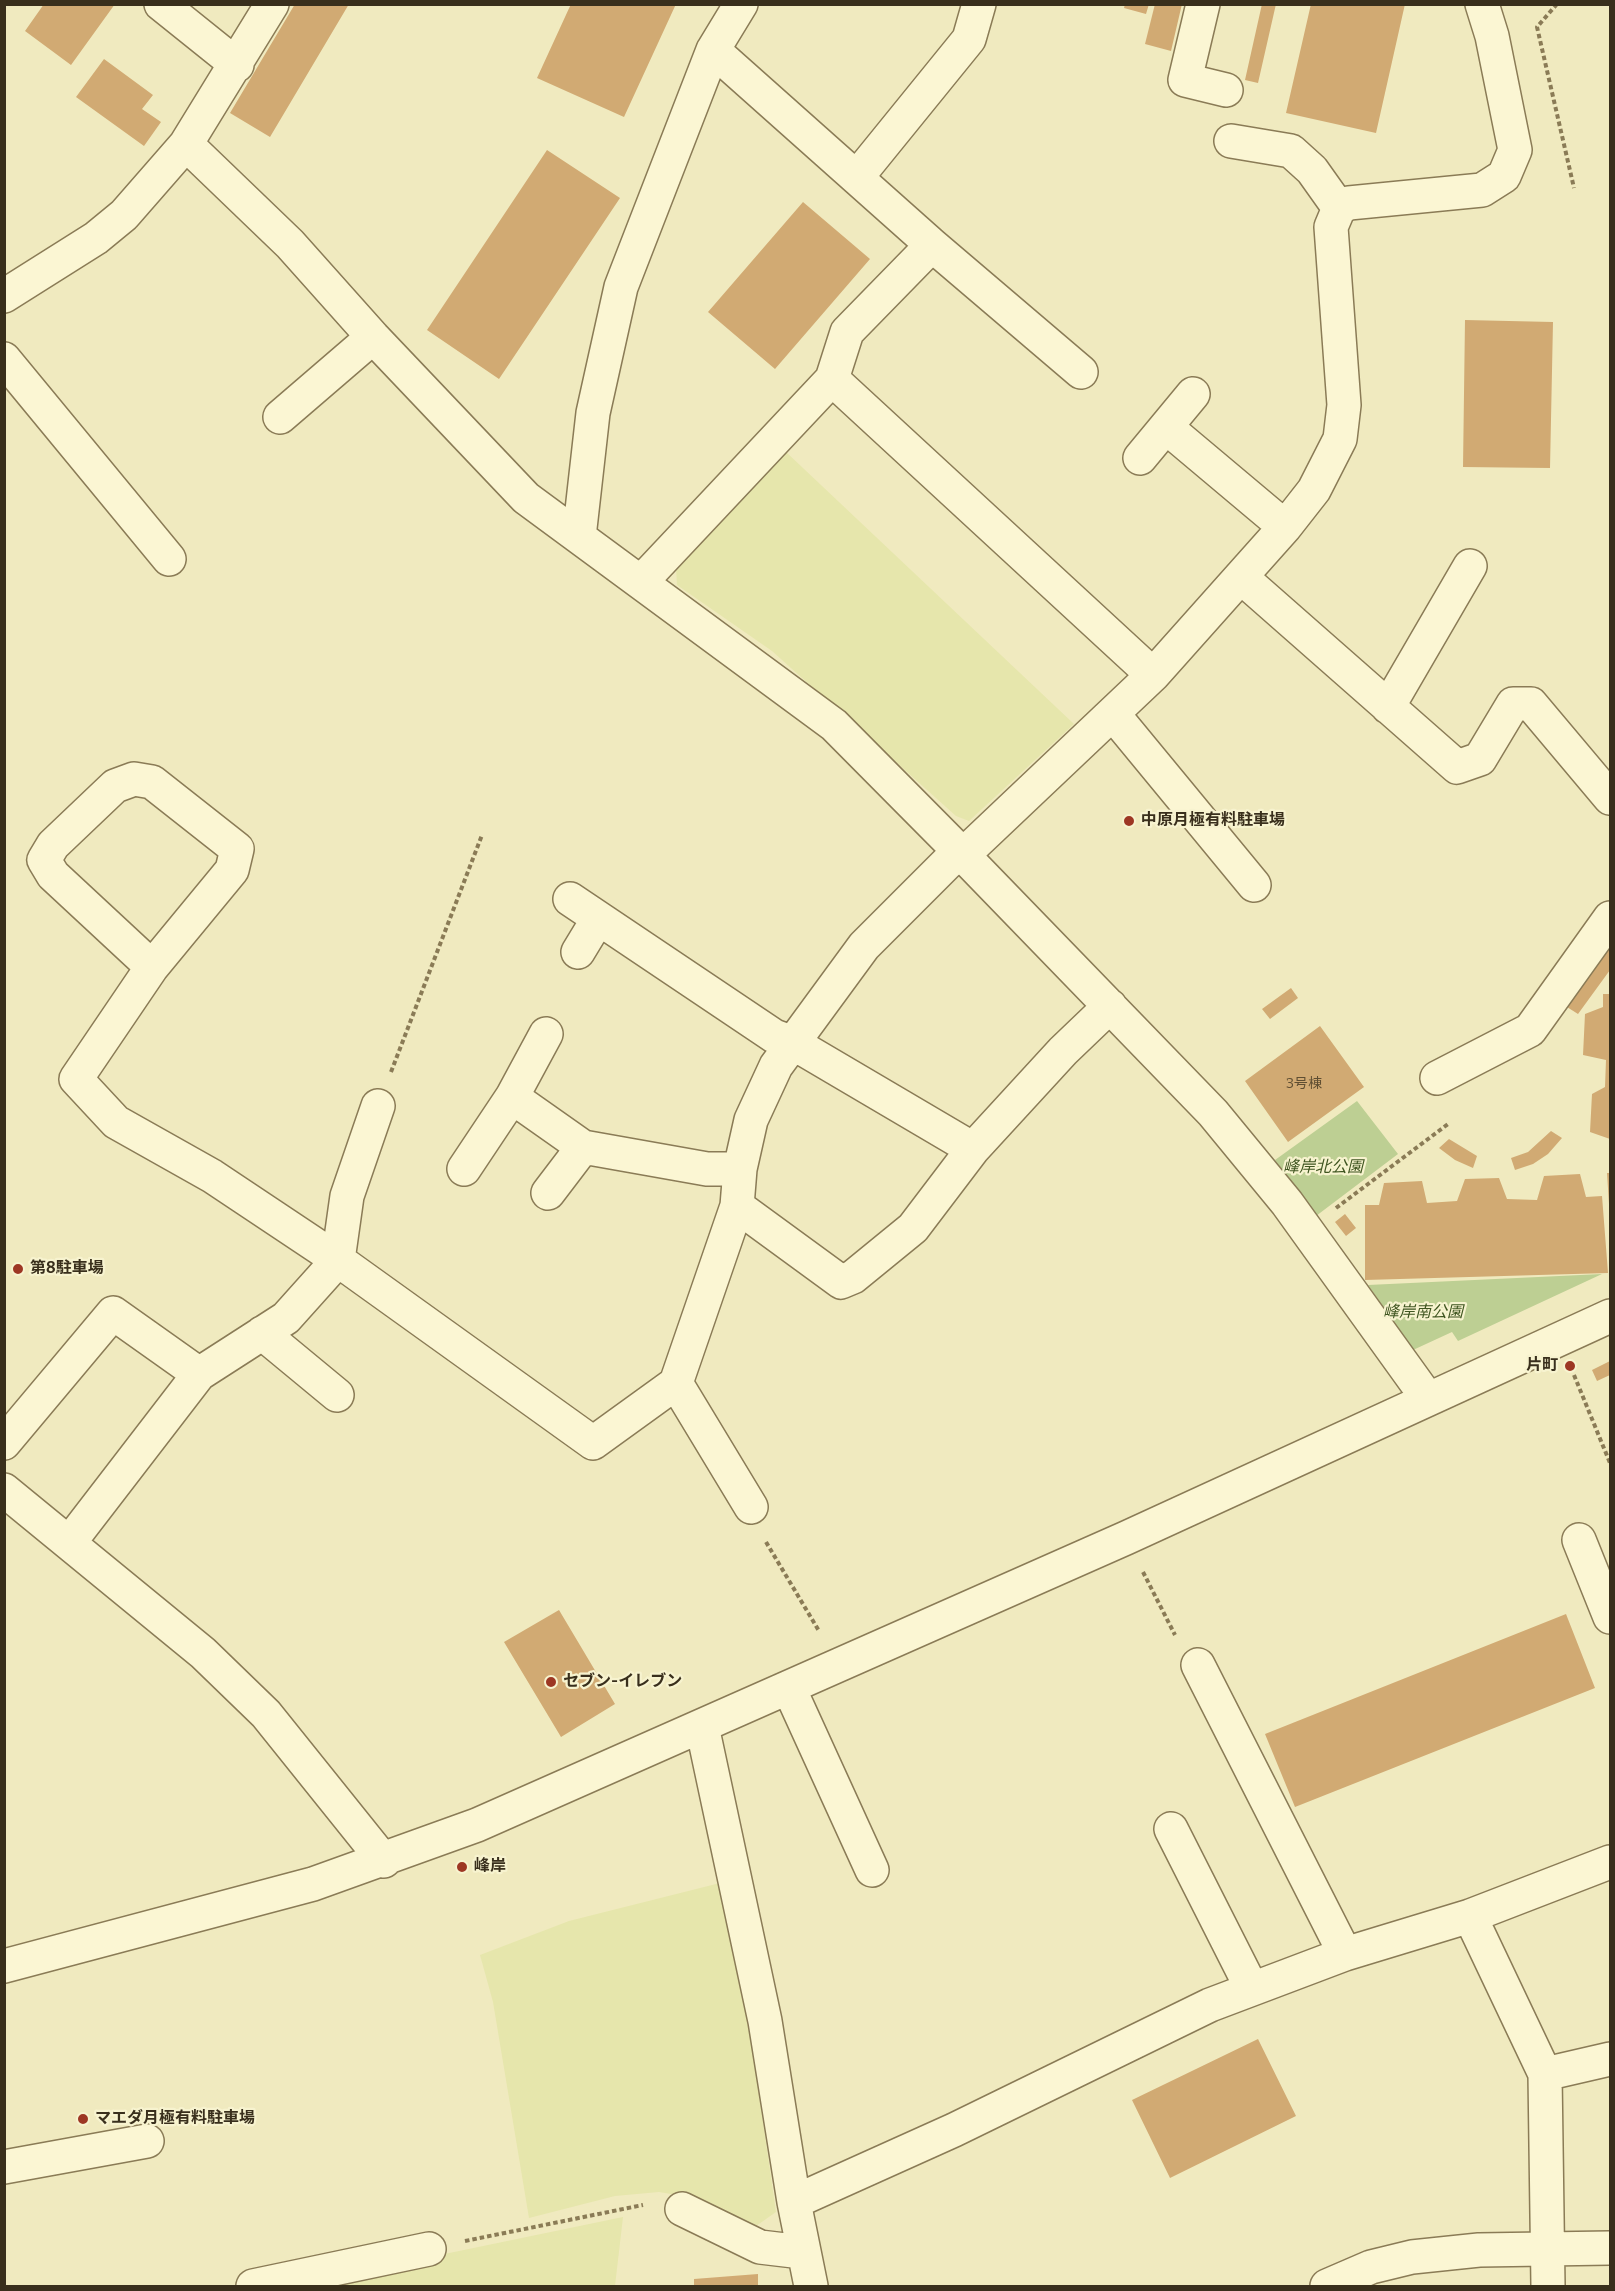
<!DOCTYPE html>
<html>
<head>
<meta charset="utf-8">
<style>
	body { margin:0 }
	#map { position:relative; width:1615px; height:2291px; overflow:hidden; background:#f0eabf; font-family:Bitter,serif }
	canvas { display:block }
	.frame { position:absolute; inset:0; border:6px solid #392f1c; pointer-events:none }
</style>
</head>
<body>
<div id="map">
<canvas width="1615" height="2291"></canvas>
<div class="frame"></div>
</div>
<script>
const g = document.querySelector('canvas').getContext('2d');
g.lineJoin = 'round';
function fill(path, color) { g.fillStyle = color; g.fill(path, 'evenodd'); }
const shape = rows => new Path2D(rows.map(r => 'M' + r).join(''));
function trace(path, color, width, dash) { g.strokeStyle = color; g.lineWidth = width; g.lineCap = dash ? 'butt' : 'round'; g.setLineDash(dash || []); g.stroke(path); }
function label(font, color, halo, rows, align = 'center') {
  g.font = font + ' Bitter,"Noto Sans JP",serif'; g.lineWidth = 4.5; g.setLineDash([]); g.textBaseline = 'middle'; g.strokeStyle = halo; g.fillStyle = color; for (const [text, x, y, turn = 0] of rows) {
    g.save(); g.translate(x, y); g.rotate((+turn || 0) * Math.PI / 180); g.textAlign = isNaN(turn) ? turn : align; if (halo) g.strokeText(text, 0, 0); g.fillText(text, 0, 0); g.restore();
  }
}
const farmland = shape([
	[785,451,1074,724,969,821,956,816,772,651,677,585,676,567],
	[720,1883,748,2018,776,2212,749,2231,689,2197,659,2192,615,2196,529,2218,493,2002,480,1955,569,1921],
	[623,2217,615,2286,295,2286,295,2285]
]);
const green = shape([
	[1357,1101,1398,1154,1316,1216,1275,1160],
	[1602,1274,1458,1341,1452,1332,1413,1350,1368,1285]
]);
const building = shape([
	[44,4,115,4,71,65,25,31],
	[295,4,349,4,270,137,230,113],
	[571,4,676,4,624,117,537,78],
	[1125,4,1149,4,1146,14,1124,8],
	[1155,4,1182,4,1171,51,1145,44],
	[1262,4,1276,4,1258,83,1245,80],
	[1311,4,1405,4,1376,133,1286,113],
	[104,59,153,95,142,109,161,122,144,146,76,97],
	[547,150,620,198,499,379,427,330],
	[803,202,870,259,775,369,708,312],
	[1465,320,1553,322,1550,468,1463,467],
	[1610,946,1610,970,1578,1014,1567,1007],
	[1291,988,1298,998,1270,1019,1262,1009],
	[1603,994,1610,994,1610,1139,1590,1132,1592,1094,1605,1087,1606,1060,1583,1055,1585,1014,1603,1007],
	[1320,1026,1364,1087,1288,1142,1245,1081],
	[1551,1131,1562,1138,1548,1154,1533,1164,1515,1170,1511,1158,1528,1152],
	[1449,1139,1477,1156,1473,1168,1455,1160,1439,1148],
	[1607,1173,1610,1173,1610,1204,1609,1204],
	[1580,1174,1586,1197,1602,1196,1608,1273,1365,1280,1365,1205,1379,1205,1384,1183,1422,1181,1427,1203,1457,1201,1465,1179,1499,1178,1507,1199,1537,1200,1544,1176],
	[1345,1214,1356,1228,1346,1236,1335,1222],
	[1610,1361,1610,1375,1597,1381,1592,1370],
	[559,1610,615,1704,561,1737,504,1642],
	[1566,1614,1595,1688,1295,1807,1265,1734],
	[1258,2039,1296,2116,1170,2178,1132,2100],
	[758,2274,758,2286,694,2286,694,2279]
]);
const path = shape([
	[1557,4,1537,27,1574,188],
	[391,1072,482,835],
	[1336,1208,1448,1124],
	[1574,1375,1610,1463],
	[766,1542,819,1631],
	[1143,1572,1175,1635],
	[465,2241,643,2205]
]);
const minor = shape([
	[161,4,237,65],
	[1203,4,1185,80,1226,90],
	[713,50,932,245,1081,372],
	[1231,141,1291,151,1312,170,1339,208],
	[186,144,290,244,373,337,526,498,834,725,963,855,1213,1113,1287,1203,1428,1399],
	[857,177,969,39,979,4],
	[4,296,96,238,124,215,186,144,272,4],
	[4,359,169,559],
	[832,379,1153,675],
	[280,417,373,337],
	[1166,427,1285,527],
	[1140,458,1193,394],
	[579,537,593,413,621,287,713,50,741,4],
	[1241,577,1457,767,1480,759,1513,704,1531,704,1610,798],
	[641,582,832,379,847,332,932,245],
	[1388,707,1470,566],
	[1113,714,1254,885],
	[570,899,774,1036,793,1043,973,1149],
	[578,952,598,919],
	[152,967,53,875,44,860,53,845,115,786,134,779,152,782,237,849,232,870,152,967,76,1079,116,1122,212,1176,338,1260,593,1443,676,1383],
	[1437,1078,1530,1030,1610,918],
	[512,1097,583,1147,707,1169,740,1169],
	[464,1169,512,1097,546,1034],
	[548,1193,583,1147],
	[737,1206,841,1282,853,1277,913,1228,973,1149,1063,1051,1110,1006],
	[262,1333,337,1395],
	[4,1443,113,1313,199,1374],
	[4,1490,203,1653,266,1714,384,1861],
	[751,1507,676,1383,737,1206,740,1169,751,1120,776,1066,864,946,949,861,963,855,1153,675,1285,527,1314,490,1340,439,1344,405,1331,227,1339,208,1349,203,1482,190,1504,176,1515,150,1492,36,1482,4],
	[1579,1540,1610,1617],
	[69,1543,199,1374,286,1318,338,1260,347,1196,378,1106],
	[1198,1665,1345,1954],
	[789,1688,872,1870],
	[702,1726,765,2021,794,2202,811,2286],
	[1171,1829,1252,1989],
	[1470,1916,1545,2074,1548,2286],
	[4,1966,313,1884,477,1825,1126,1538,1610,1316],
	[1545,2074,1610,2059],
	[4,2167,147,2141],
	[794,2202,954,2130,1210,2005,1345,1954,1470,1916,1610,1862],
	[682,2209,760,2247,802,2252],
	[253,2286,429,2249],
	[1327,2286,1371,2267,1412,2257,1479,2250,1610,2248]
]);
const markers = [
	[1129,821,6,"#9d3723"],
	[18,1269,6,"#9d3723"],
	[1570,1366,6,"#9d3723"],
	[551,1682,6,"#9d3723"],
	[462,1867,6,"#9d3723"],
	[83,2119,6,"#9d3723"]
];
const numberNames = [
	["3号棟",1304,1084]
];
const poiNames = [
	["中原月極有料駐車場",1141,821],
	["第8駐車場",30,1269],
	["片町",1558,1366,"right"],
	["セブン-イレブン",563,1682],
	["峰岸",474,1867],
	["マエダ月極有料駐車場",95,2119]
];
const parkNames = [
	["峰岸北公園",1323,1168],
	["峰岸南公園",1423,1313]
];
fill(farmland, '#e6e6ac');
fill(green, '#bdcf93');
fill(building, '#d1aa73');
trace(minor, '#8a7b56', 36);
trace(path, '#8a7b56', 4, [4.5, 3]);
trace(minor, '#fbf6d3', 33);
for (const [x, y, r, color] of markers) { const dot = new Path2D(); dot.arc(x, y, r, 0, 2 * Math.PI); g.fillStyle = color; g.fill(dot); trace(dot, '#f7f3cf', 2); }
label('14px', '#5f4e32', null, numberNames);
label('bold 16px', '#392f1c', '#f7f3cf', poiNames, 'left');
label('italic 16px', '#405621', '#f7f3cf', parkNames);
</script>
</body>
</html>
